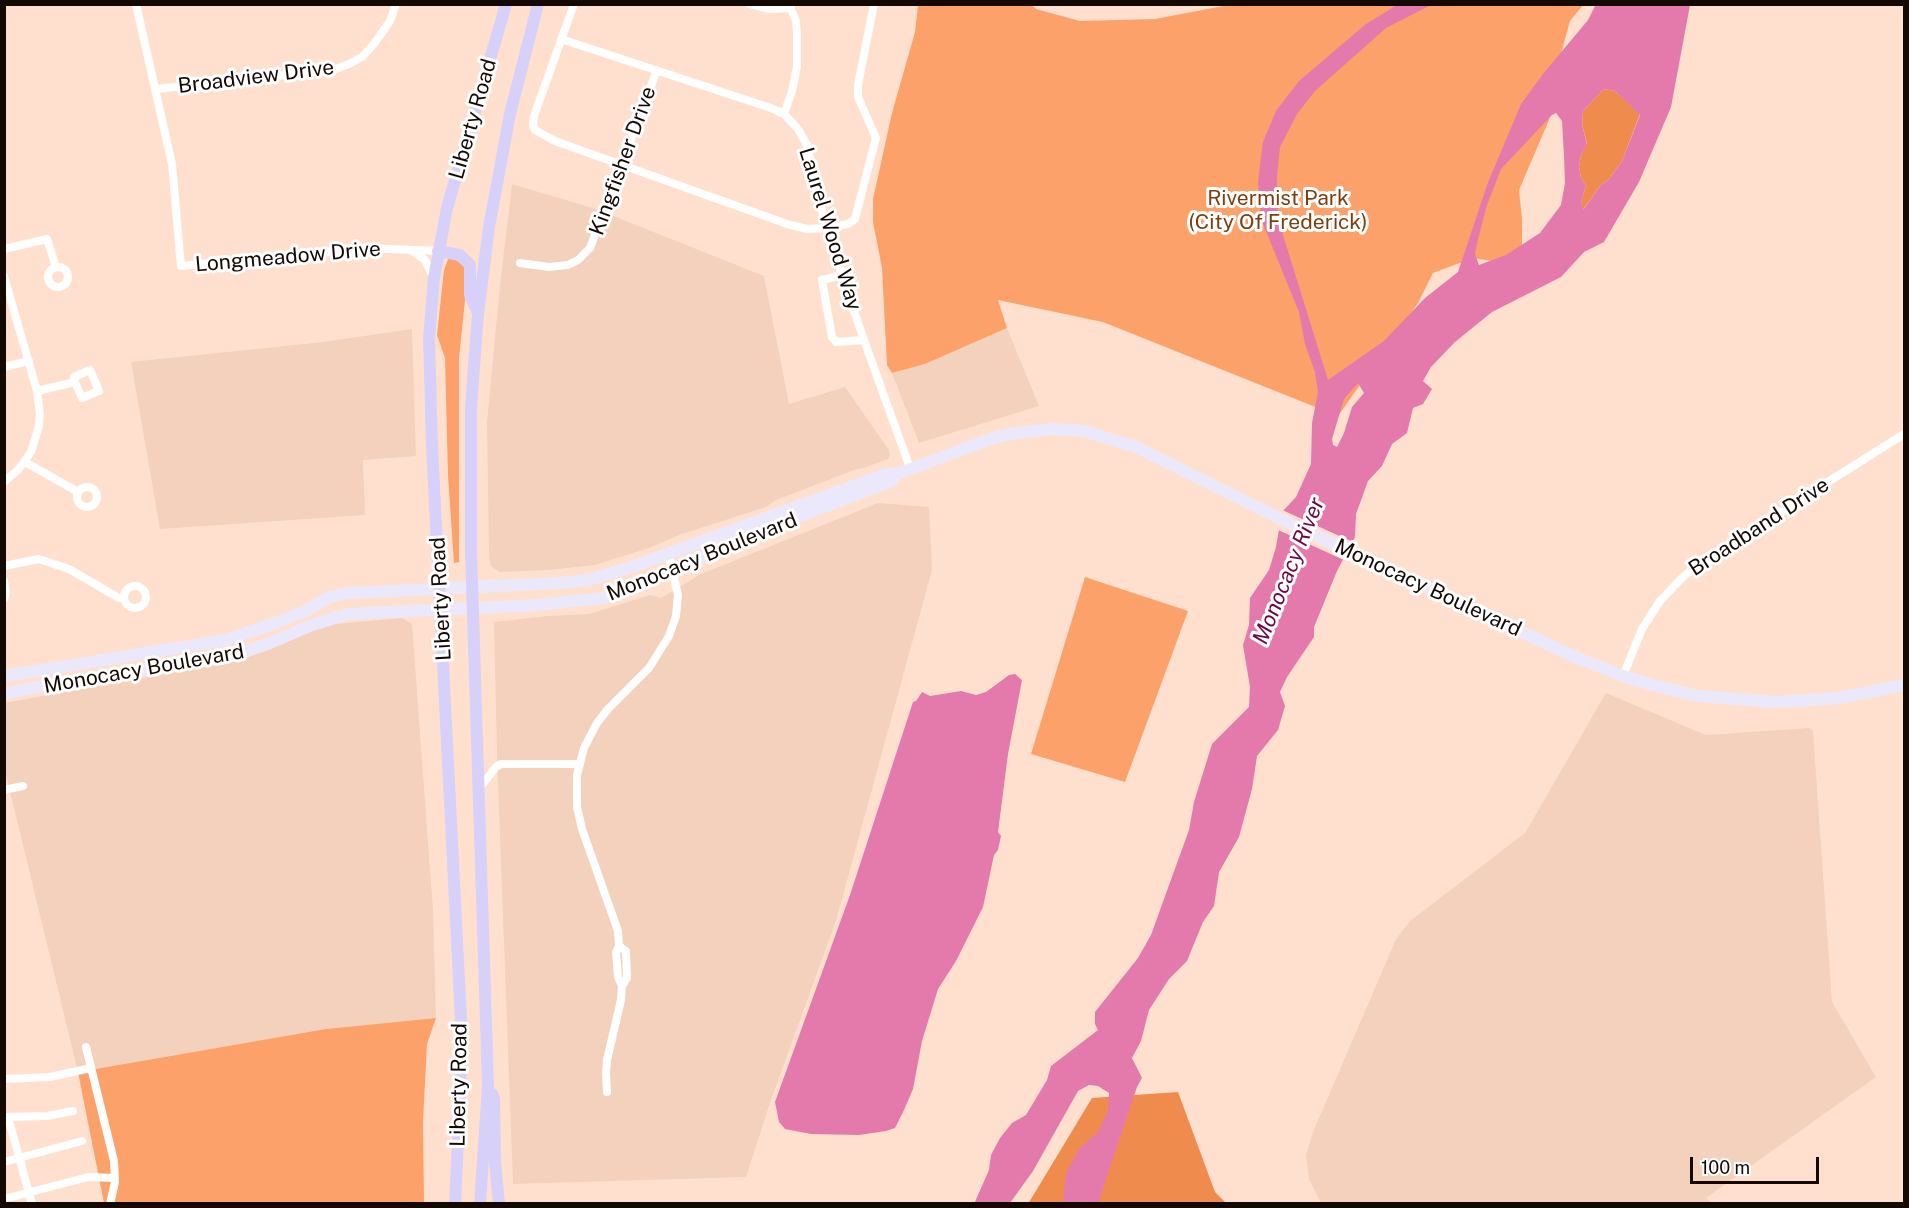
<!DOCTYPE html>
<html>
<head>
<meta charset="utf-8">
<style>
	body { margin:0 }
	#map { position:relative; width:1909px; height:1208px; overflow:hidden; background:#ffe0cf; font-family:"Public Sans",sans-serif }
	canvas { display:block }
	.frame { position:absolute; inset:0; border:6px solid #140803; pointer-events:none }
	.scale { position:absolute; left:1690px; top:1157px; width:129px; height:27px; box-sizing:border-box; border:3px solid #140803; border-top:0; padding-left:8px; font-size:18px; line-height:21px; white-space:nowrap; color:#140803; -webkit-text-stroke:4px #fff; paint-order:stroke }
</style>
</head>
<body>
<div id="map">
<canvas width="1909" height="1208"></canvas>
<div class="frame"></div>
<div class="scale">100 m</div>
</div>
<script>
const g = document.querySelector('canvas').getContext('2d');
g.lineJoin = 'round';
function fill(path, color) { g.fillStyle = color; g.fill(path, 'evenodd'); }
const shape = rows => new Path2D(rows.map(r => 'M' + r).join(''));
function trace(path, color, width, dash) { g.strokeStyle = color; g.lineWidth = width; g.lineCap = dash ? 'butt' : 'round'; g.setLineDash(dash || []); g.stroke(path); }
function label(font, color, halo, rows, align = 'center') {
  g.font = font + ' "Public Sans",sans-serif'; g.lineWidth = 6; g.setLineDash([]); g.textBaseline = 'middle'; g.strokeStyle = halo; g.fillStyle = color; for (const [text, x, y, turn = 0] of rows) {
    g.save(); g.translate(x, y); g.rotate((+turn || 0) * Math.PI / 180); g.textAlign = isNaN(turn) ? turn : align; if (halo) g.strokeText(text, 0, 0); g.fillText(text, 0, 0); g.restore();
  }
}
const built = shape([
	[512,184,596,209,764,276,789,404,845,387,889,450,890,456,888,459,864,468,857,469,776,500,766,507,679,535,649,548,595,565,549,570,500,572,495,569,491,566,489,557,487,422,500,285],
	[1007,328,1039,406,919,443,892,373,925,364],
	[412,329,416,456,363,460,365,515,160,529,131,362,323,342],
	[878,503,929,507,932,570,836,921,770,1103,746,1177,513,1184,497,757,494,622,548,616,589,614,650,595,661,598,701,574],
	[402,618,412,624,433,910,436,1018,326,1029,78,1072,5,771,4,703,228,663,299,635,335,624],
	[1606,693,1706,735,1809,728,1813,731,1832,1002,1876,1077,1706,1198,1712,1203,1321,1203,1309,1179,1306,1155,1313,1132,1396,939,1410,921,1525,833]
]);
const green = shape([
	[1234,4,1583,5,1570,21,1557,68,1549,120,1519,190,1522,219,1522,251,1498,262,1473,258,1433,273,1418,303,1338,416,1103,322,998,300,1007,328,925,364,892,373,887,365,882,268,873,222,873,199,892,113,915,32,918,5,1032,5,1036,9,1080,21,1155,19],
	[448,259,454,259,465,266,467,281,459,358,459,562,454,563,448,475,445,358,437,335,444,270],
	[1085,577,1188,611,1125,782,1031,754],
	[436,1018,427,1044,423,1121,424,1203,104,1203,78,1072,326,1029]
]);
const forest = shape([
	[1604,89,1615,91,1640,114,1622,161,1609,179,1600,186,1582,211,1581,202,1586,186,1581,178,1579,167,1581,155,1587,144,1582,124,1583,111],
	[1178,1092,1215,1192,1226,1203,1028,1204,1092,1098]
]);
const water = shape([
	[1397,5,1431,5,1386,28,1315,91,1297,114,1280,147,1277,176,1278,219,1328,380,1384,341,1425,298,1458,272,1487,185,1521,104,1543,74,1588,20,1595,6,1593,5,1690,5,1671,107,1639,182,1604,242,1584,252,1561,277,1492,312,1455,342,1431,367,1423,381,1432,389,1423,404,1413,408,1407,433,1392,444,1382,466,1368,481,1356,514,1355,537,1337,571,1314,627,1314,637,1287,677,1280,692,1285,706,1278,730,1257,756,1252,789,1239,837,1219,872,1214,906,1203,922,1187,961,1169,979,1149,1010,1141,1041,1132,1058,1142,1078,1137,1087,1098,1203,1057,1203,1063,1202,1066,1174,1079,1149,1098,1132,1108,1111,1109,1093,1098,1086,1089,1085,1078,1091,1033,1171,1010,1203,974,1204,989,1170,991,1155,1000,1138,1012,1123,1026,1115,1047,1080,1051,1066,1098,1030,1095,1024,1095,1012,1138,958,1151,935,1189,830,1194,802,1212,744,1249,707,1250,687,1243,645,1249,625,1250,598,1269,570,1276,547,1282,512,1296,497,1311,464,1312,423,1318,392,1315,372,1305,344,1299,312,1261,219,1258,182,1263,142,1276,111,1299,81,1366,24],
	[1604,89,1615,91,1640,115,1622,161,1609,179,1600,186,1583,210,1581,202,1586,186,1581,178,1579,167,1581,155,1587,145,1582,124,1583,111],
	[1556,113,1562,121,1564,155,1565,183,1561,205,1540,233,1506,255,1479,265,1475,254,1478,239,1487,205,1501,169,1552,115],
	[1358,383,1364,393,1352,407,1344,433,1337,447,1333,445,1332,439,1344,399],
	[1015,674,1022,680,1008,754,998,832,1001,836,998,850,994,855,983,907,956,961,938,989,922,1041,913,1089,904,1110,895,1128,886,1131,859,1135,811,1134,785,1129,779,1122,775,1102,850,895,913,702,916,701,922,692,930,696,961,691,976,695,986,692,1009,675]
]);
const pier = shape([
	[1280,509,1355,543,1346,561,1276,529]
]);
const minor = shape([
	[136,4,172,164,181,266,366,248,438,251],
	[574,4,534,116,533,125,535,130,555,141,790,225,808,229,826,228,848,224,855,219,876,138,858,97,858,85,874,4],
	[750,4,770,9,791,8],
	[561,39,771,108,784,114,798,129,807,145,826,228,864,340,910,468],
	[156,89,333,70,349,64,362,57,374,44,390,21,396,4],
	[784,114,792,91,797,67,797,33,796,21,789,4],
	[4,249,47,239,56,267],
	[411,250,425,260,434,278],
	[520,263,549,267,568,265,578,260,590,248,657,70],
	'48 277a10 10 0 1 1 20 0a10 10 0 1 1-20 0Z',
	[842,275,822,280,832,337,836,342,864,340],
	[4,276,37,391,40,414,39,426,31,452,18,470,4,482],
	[4,367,29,361],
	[37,391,75,382,74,377,90,370,99,391,82,398,75,382],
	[25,462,78,492],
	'77 497a10 10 0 1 1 20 0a10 10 0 1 1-20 0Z',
	[4,566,39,559,69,569,119,598,124,598],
	[4,581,6,593,4,599],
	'124 597a11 11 0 1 1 22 0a11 11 0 1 1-22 0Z',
	[1623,676,1642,629,1660,601,1681,579,1698,564,1904,434],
	[4,790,23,786],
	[478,790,496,767,501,764,580,764],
	[622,986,618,977,616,952,619,946,618,931,582,829,577,807,577,775,584,748,597,723,608,709,649,668,669,636,676,616,678,595,668,553],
	[86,1047,114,1161,115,1182,110,1204],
	[4,1079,50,1077,91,1068],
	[607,1092,606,1073,607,1060,621,1000,622,986,627,978,626,951,619,946],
	[5,1117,47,1116,73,1111],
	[8,1117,32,1204],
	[4,1162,82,1141],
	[4,1199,88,1177,115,1178]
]);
const secondary = shape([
	[4,676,226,640,275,623,303,612,330,597,348,593,559,583,588,580,629,568,887,474,897,474,988,440,1008,434,1053,429,1084,431,1136,447,1291,524,1575,657,1623,676,1653,685,1698,696,1774,702,1840,698,1904,685],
	[4,694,46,685,233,656,270,643,312,625,348,614,536,605,603,598,628,591,761,531,892,481,897,474]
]);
const primary = shape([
	[438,251,460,255,470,265,470,295,478,313],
	[492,1094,494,1099,495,1161,499,1204],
	[455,1204,460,1098,461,1020,432,446,429,339,434,278,447,208,506,4],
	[480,1204,488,1086,471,551,471,407,478,314,489,227,510,114,538,4]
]);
const streetNames = [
	["Broadview Drive",256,77,-7],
	["Liberty Road",473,119,-74],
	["Kingfisher Drive",623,161,-70],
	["Laurel Wood Way",830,229,73],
	["Longmeadow Drive",288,257,-5],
	["Broadband Drive",1759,527,-33],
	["Monocacy Boulevard",702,557,-22],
	["Monocacy Boulevard",1428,588,25],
	["Liberty Road",441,599,-93],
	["Monocacy Boulevard",144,669,-10],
	["Liberty Road",459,1085,-89]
];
const parkNames = [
	["Rivermist Park",1278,199],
	["(City Of Frederick)",1278,223]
];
const waterNames = [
	["Monocacy River",1289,571,-68]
];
fill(built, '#f4d1bc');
fill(green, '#fca169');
fill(forest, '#ef8c4d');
fill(water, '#e479ac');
fill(pier, '#ffe0cf');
trace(minor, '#fff', 8);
trace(secondary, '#ebe8fc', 12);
trace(primary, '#d7d1f9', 12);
label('21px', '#140803', '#fff', streetNames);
label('21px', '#7d3e0f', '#fff', parkNames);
label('italic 22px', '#6c0843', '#fff', waterNames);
</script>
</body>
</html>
